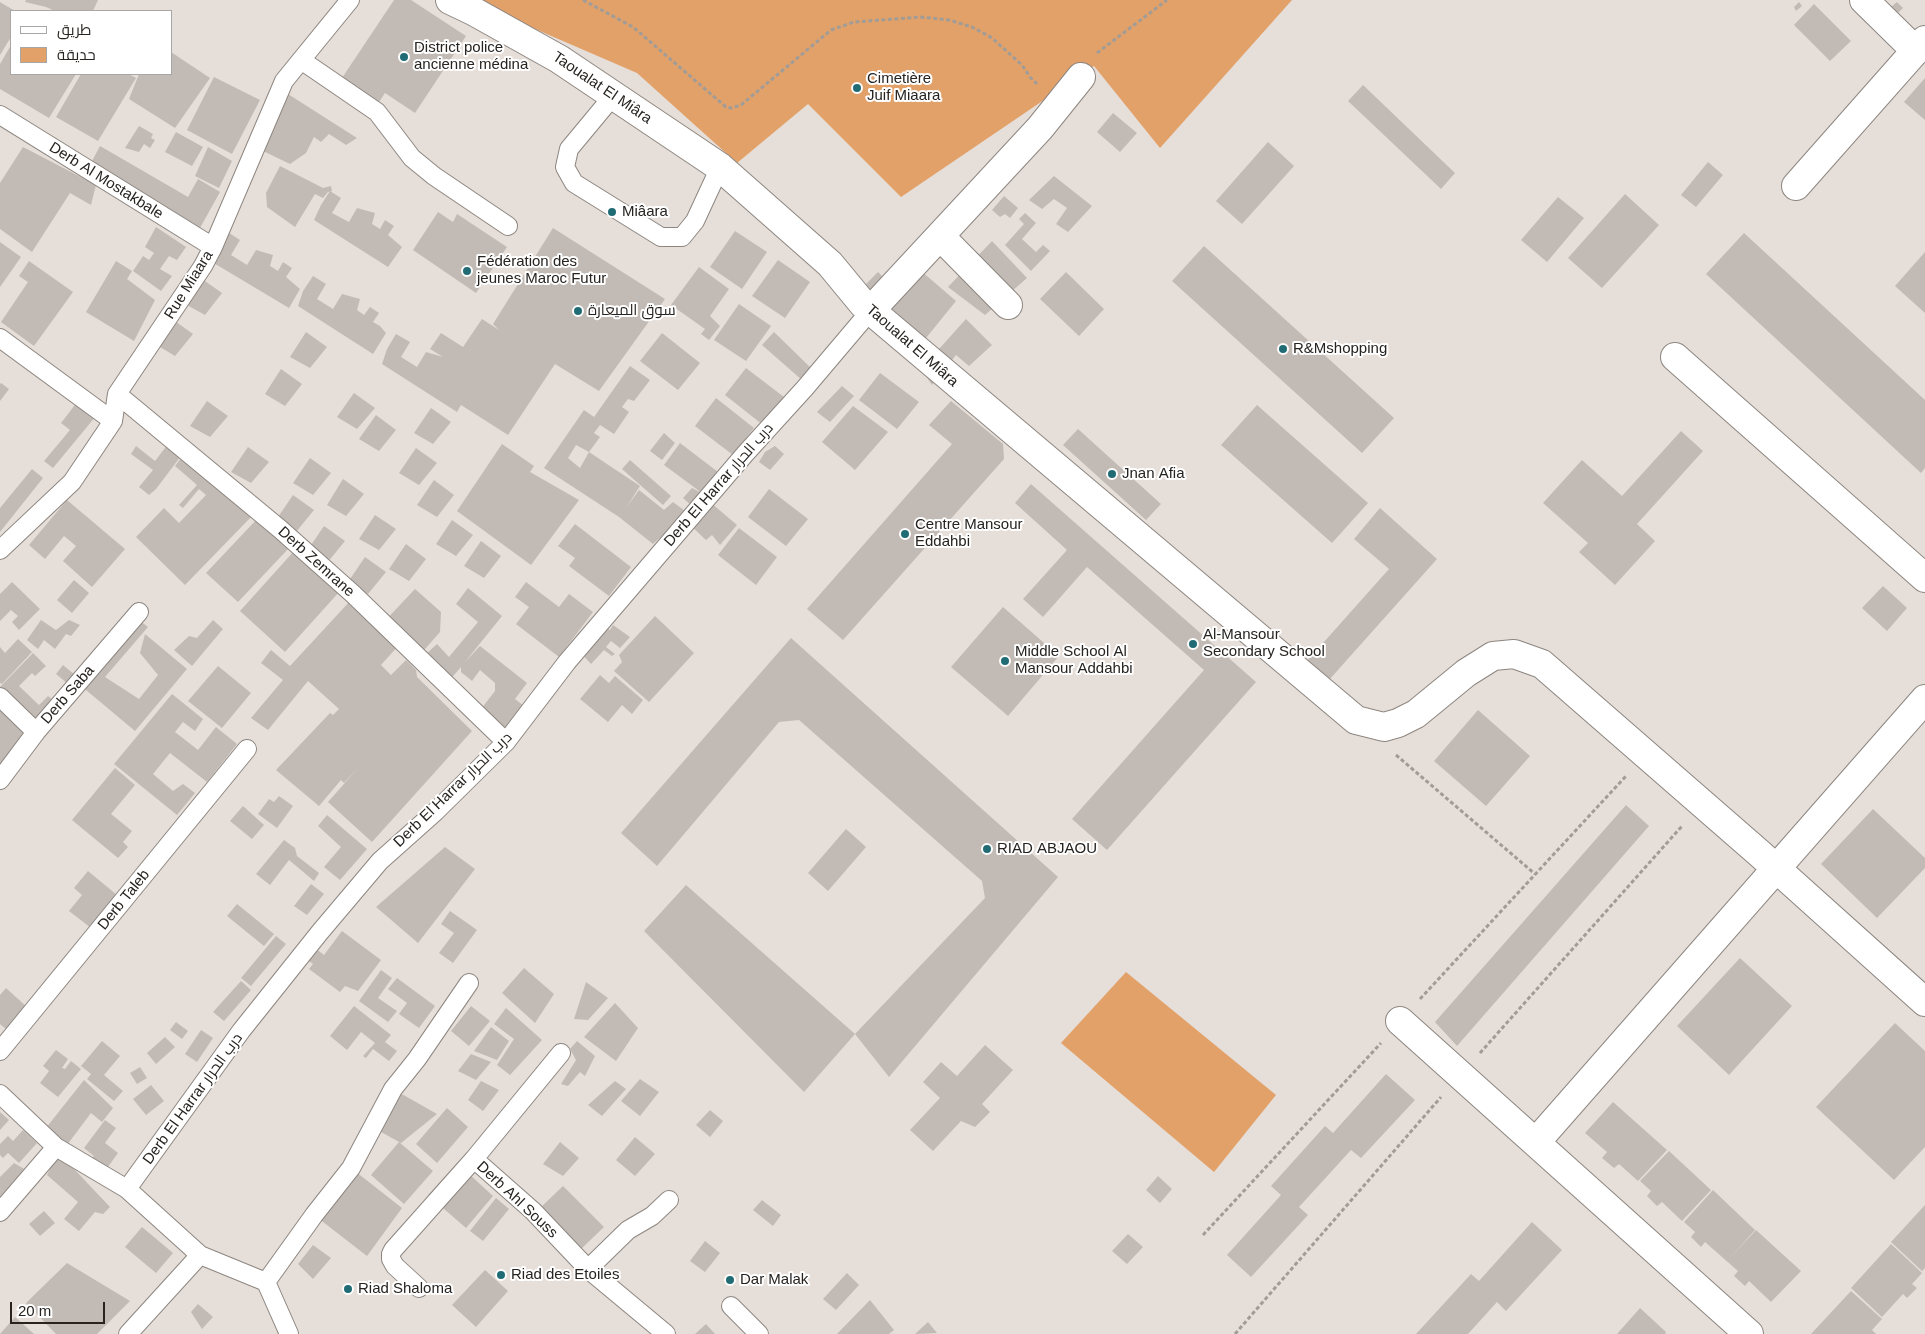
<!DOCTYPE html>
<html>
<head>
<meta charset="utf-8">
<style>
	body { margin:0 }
	#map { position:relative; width:1925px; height:1334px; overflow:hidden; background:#e6ded8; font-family:Helvetica,Cairo,sans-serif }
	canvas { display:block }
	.legend { position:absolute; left:10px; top:10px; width:162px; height:65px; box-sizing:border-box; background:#fff; border:1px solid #a8a7a6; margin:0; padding:6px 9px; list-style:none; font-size:15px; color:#262320 }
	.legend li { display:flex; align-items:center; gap:10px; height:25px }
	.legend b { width:25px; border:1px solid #a8a7a6 }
	.scale { position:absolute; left:10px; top:1302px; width:95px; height:22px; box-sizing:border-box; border:2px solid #262320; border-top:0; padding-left:6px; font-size:15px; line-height:18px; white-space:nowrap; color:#262320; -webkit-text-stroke:4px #fff; paint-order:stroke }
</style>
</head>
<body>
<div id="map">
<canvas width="1925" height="1334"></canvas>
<ul class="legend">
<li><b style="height:6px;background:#fff"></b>طريق</li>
<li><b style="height:14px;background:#e2a169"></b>حديقة</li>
</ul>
<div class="scale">20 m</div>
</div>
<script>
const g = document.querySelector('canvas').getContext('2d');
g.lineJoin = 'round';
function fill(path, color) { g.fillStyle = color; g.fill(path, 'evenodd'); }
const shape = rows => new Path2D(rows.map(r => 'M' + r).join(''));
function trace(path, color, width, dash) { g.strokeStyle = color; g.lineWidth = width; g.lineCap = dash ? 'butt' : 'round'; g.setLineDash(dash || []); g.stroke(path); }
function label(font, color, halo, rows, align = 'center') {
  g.font = font + ' Helvetica,Cairo,sans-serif'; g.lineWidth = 4; g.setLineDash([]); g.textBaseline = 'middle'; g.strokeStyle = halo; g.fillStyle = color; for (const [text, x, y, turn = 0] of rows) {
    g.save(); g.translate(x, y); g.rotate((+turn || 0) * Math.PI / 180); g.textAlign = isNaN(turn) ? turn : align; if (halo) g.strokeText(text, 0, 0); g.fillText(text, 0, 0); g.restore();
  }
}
const green = shape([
	[468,0,1292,0,1160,148,1094,66,901,197,808,104,737,163,637,73],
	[1126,972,1276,1095,1214,1172,1061,1043]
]);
const building = shape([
	[26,0,98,0,93,11,55,11,46,7,25,2],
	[394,0,411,0,466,36,415,113,385,93,379,102,342,78],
	[0,2,15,11,11,11,11,37,0,55],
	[1799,2,1802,6,1796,11,1794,7],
	[1897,2,1903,8,1897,14,1891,7],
	[1814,4,1851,41,1830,61,1794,25],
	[11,45,11,74,76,74,49,118,0,89,0,64],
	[171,52,210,78,175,128,129,99,139,74,171,74],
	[81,74,129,74,136,78,98,141,56,117],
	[214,77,260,100,232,154,187,130],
	[1925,78,1925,120,1904,102],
	[1363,85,1455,173,1441,189,1348,101],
	[288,94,357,138,346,145,329,134,321,142,314,137,306,153,290,164,259,149],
	[1113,113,1137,133,1120,152,1097,132],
	[139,126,153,134,151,138,155,140,150,148,144,144,139,152,125,148],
	[176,132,203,147,192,166,165,152],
	[1268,142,1294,166,1242,224,1216,201],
	[100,146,188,197,198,179,220,192,200,228,90,165],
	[23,147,96,185,91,205,70,193,32,252,0,229,0,183],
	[208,147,232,161,219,188,195,176],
	[1708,162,1723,175,1696,207,1681,195],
	[280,166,323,188,331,186,332,191,328,192,323,198,315,194,295,227,267,207,266,193],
	[1054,176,1092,206,1068,232,1056,224,1067,208,1054,199,1042,209,1029,200],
	[330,191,341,198,332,213,349,222,357,208,375,213,372,224,380,229,385,220,394,226,388,235,402,247,388,267,314,220,321,205],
	[1625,194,1659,225,1602,288,1568,258],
	[1004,196,1018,208,1010,218,1005,214,1000,217,992,210],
	[1558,197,1584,218,1547,262,1521,240],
	[438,212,453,222,457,214,507,247,476,293,413,250],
	[1025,213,1036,223,1022,239,1036,252,1043,245,1050,251,1031,271,1005,245,1024,224,1019,219],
	[156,227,186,247,177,260,169,256,160,269,172,276,161,291,133,271,143,256,149,260,154,253,145,247],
	[553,228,665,299,599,391,555,364,508,435,461,405,457,412,382,364,387,349,396,334,410,342,401,357,417,367,426,352,443,357,430,349,441,333,463,347,482,319,499,330,493,324],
	[226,231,240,240,231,255,247,265,256,250,273,255,270,266,278,271,283,262,292,268,286,277,300,289,289,308,212,262],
	[735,231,767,252,742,289,710,267],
	[1744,233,1925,400,1925,468,1921,473,1706,274],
	[992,241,1027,278,985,315,948,287],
	[0,242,21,257,0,287],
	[1204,246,1394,418,1362,453,1172,281],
	[1925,252,1925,313,1895,286],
	[778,260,810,282,785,318,752,296],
	[29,261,73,292,34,346,1,322,28,282,19,276],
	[116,261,132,271,127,279,155,300,134,341,86,312],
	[699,267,729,289,710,316,720,326,709,340,701,334,705,329,671,305],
	[920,270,956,301,909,359,871,316],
	[878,272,889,283,875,296,865,285],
	[1066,272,1104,309,1079,336,1040,299],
	[313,276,326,284,317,299,333,309,342,294,360,299,357,310,364,315,370,307,379,313,373,322,380,326,386,333,373,354,298,306,303,291],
	[202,279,222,293,205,315,185,304],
	[739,304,771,326,746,361,714,340],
	[172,319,193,334,175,356,155,344],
	[966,319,992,345,969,366,956,355,932,385,921,369],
	[306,332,327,347,310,368,290,357],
	[774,332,812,369,802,380,762,345],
	[662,333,700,363,678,390,640,361],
	[630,366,650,380,634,401,628,399,622,407,629,412,614,434,600,425,594,433,600,437,589,452,640,486,626,508,639,490,664,510,673,502,685,511,678,521,653,544,619,517,544,468,584,410,594,417],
	[576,445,589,452,580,468,568,458],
	[746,368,784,397,763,425,725,395],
	[281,369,302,384,285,406,265,394],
	[880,373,919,402,897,429,859,400],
	[1,383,9,389,0,401,0,384],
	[842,386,854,396,830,422,817,412],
	[354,393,375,408,357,429,337,417],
	[716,398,754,428,733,455,695,426],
	[78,401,96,416,53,468,44,461,70,430,61,423],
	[207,401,228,416,210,437,190,426],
	[951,401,1003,444,1004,459,843,640,807,609,952,444,929,425],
	[1257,405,1368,503,1332,543,1221,445],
	[853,406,888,432,855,470,822,442],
	[431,408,451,422,433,444,414,433],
	[376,415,396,430,379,451,359,439],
	[1078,429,1161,504,1146,520,1063,445],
	[1681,431,1703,451,1637,524,1655,541,1615,585,1579,552,1588,543,1543,503,1582,460,1622,496],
	[664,433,675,443,662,460,650,451],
	[680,443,718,472,702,493,664,465],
	[168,444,184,452,156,489,149,495,139,487,153,470,131,454,136,446,155,461],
	[502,444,534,466,530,472,579,500,531,565,457,511],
	[775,446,784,454,770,470,759,462,765,452],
	[248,447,269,462,251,483,231,472],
	[416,448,437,463,419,485,399,473],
	[185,453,253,515,185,585,136,537,164,508,179,523,206,495,199,489,183,508,179,505,197,485,175,466],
	[310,458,331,473,313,495,293,483],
	[630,460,671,496,663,505,622,469],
	[32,469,43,478,0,532,0,508],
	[343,479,364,494,346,516,327,505],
	[434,480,454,495,437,517,417,505],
	[1031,484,1256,682,1107,850,1072,819,1204,670,1087,567,1043,617,1023,599,1067,550,1015,503],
	[692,488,702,493,693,507,683,498],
	[769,489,808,519,786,546,748,517],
	[293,495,314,510,296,532,276,520],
	[67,500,125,549,92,587,63,561,76,546,64,536,45,559,29,545],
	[710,502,737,525,720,545,712,535,706,540,690,525],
	[1380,508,1437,559,1329,680,1307,661,1389,569,1354,539],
	[375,515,396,529,379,550,359,539],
	[258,518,289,548,238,602,206,573],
	[452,520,473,535,456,556,436,544],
	[575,524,631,567,609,596,569,566,575,558,558,546],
	[324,526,345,541,327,563,307,551],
	[739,528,777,557,756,585,718,555],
	[481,541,501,556,484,578,464,566],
	[406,544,426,559,409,581,389,569],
	[295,550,340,591,285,652,240,611],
	[365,557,386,572,368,594,348,582],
	[74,580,89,593,72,613,57,600],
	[12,582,40,609,19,630,12,622,18,616,11,610,0,621,0,594],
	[526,582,559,607,569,594,593,612,559,657,516,624,529,607,515,597],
	[1883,586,1907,608,1887,631,1862,608],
	[468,588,502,616,465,662,480,646,527,683,515,699,524,706,502,734,477,714,495,691,495,683,480,670,472,681,461,672,461,667,448,682,423,657,437,644,449,657,478,622,456,604],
	[415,589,441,612,440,632,418,657,382,624],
	[351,600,399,645,381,665,391,675,406,660,416,670,417,677,472,731,372,842,328,802,358,768,344,783,341,780,319,806,276,770,330,713,333,715,339,709,308,681,268,730,251,718,283,680,261,663,271,650,290,666],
	[1003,607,1059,656,1008,716,951,667],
	[655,616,694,653,649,702,614,671,622,662,619,655],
	[136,618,148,627,105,677,139,699,158,675,140,653,145,634,187,669,135,731,80,685],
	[41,620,56,630,69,620,80,625,71,636,66,634,55,649,44,640,38,649,27,640],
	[213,620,223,629,192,666,174,650,189,636,197,638],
	[602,625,610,630,613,625,630,637,620,648,611,641,606,647,615,654,612,656,604,650,591,664,580,652],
	[791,638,1058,877,889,1077,855,1034,985,898,982,881,799,720,779,722,657,866,621,833],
	[18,639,32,652,2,684,0,683,0,647,5,653],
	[33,653,46,666,35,676,32,673,19,686,39,705,48,696,56,703,33,726,0,695,0,687],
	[63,665,75,675,68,684,56,674],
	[218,666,251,693,222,728,188,701],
	[600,675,609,683,615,676,643,700,632,714,622,705,608,722,580,699],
	[172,694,203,719,195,731,183,722,175,732,198,750,216,727,237,744,207,782,170,753,153,774,173,791,183,784,195,793,177,815,114,764],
	[0,701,32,727,0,766],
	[1478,710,1530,756,1486,806,1434,761],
	[115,768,135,785,111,814,132,831,123,842,128,847,118,858,72,820],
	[279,796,293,806,277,828,258,814,269,799,274,802],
	[1626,805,1649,826,1457,1046,1435,1022],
	[243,806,264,825,252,839,230,821],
	[1873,809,1925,858,1925,868,1877,918,1821,864],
	[327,815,367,849,340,880,324,867,341,847,318,826],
	[846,829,866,847,828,891,808,873],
	[284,840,295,848,297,856,319,873,314,881,289,860,270,885,256,874],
	[445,847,475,869,418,943,376,907],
	[88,871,117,895,91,928,69,911,82,895,74,888],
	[311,884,324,894,307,915,294,906],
	[686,885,855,1034,804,1092,644,931],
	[237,904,274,934,264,946,227,916],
	[450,911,477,930,453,963,439,953,454,933,441,924],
	[342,931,381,960,358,991,345,986,340,992,309,969,313,964,302,956,311,945,324,955],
	[276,936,286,944,251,986,241,978],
	[1740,958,1792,1006,1729,1075,1677,1026],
	[524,968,554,994,535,1023,502,993],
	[381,970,392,978,378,998,397,1011,388,1022,359,1001],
	[397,978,435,1006,419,1028,399,1014,407,1003,388,989],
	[241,981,251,990,224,1021,213,1012],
	[586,982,608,998,588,1020,574,1019],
	[6,988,28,1008,7,1030,0,1024,0,995],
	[615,1003,638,1028,616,1061,584,1037],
	[354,1006,391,1035,385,1042,397,1051,389,1061,373,1049,366,1058,363,1056,375,1043,361,1032,347,1050,330,1036],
	[471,1006,490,1021,469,1046,451,1031],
	[506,1008,542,1040,510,1075,497,1065,514,1039,494,1024],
	[176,1022,188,1031,182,1039,170,1030],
	[1895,1023,1925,1051,1925,1147,1894,1180,1816,1107],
	[491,1027,509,1041,497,1060,474,1051],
	[201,1030,213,1038,197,1062,185,1054],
	[165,1037,175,1047,156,1064,147,1053],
	[102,1041,120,1056,104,1075,123,1091,114,1101,87,1079,91,1074,81,1066],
	[577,1041,595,1056,585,1076,580,1072,568,1086,561,1084,576,1060,570,1049],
	[985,1045,1013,1070,982,1104,990,1112,975,1127,961,1121,933,1151,910,1130,940,1098,923,1082,941,1062,957,1076],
	[56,1050,68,1059,62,1068,65,1069,71,1061,81,1069,58,1097,40,1083,49,1071,43,1066],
	[471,1054,491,1062,476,1080,458,1071],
	[140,1067,147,1078,137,1084,130,1073],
	[1386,1074,1415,1100,1361,1158,1351,1150,1299,1207,1308,1215,1251,1277,1227,1255,1281,1195,1271,1186,1325,1126,1333,1133],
	[640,1079,659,1092,640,1116,621,1101],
	[84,1080,113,1108,102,1122,91,1113,64,1149,42,1133],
	[481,1081,499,1090,483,1111,468,1100],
	[615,1081,626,1089,602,1116,588,1105],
	[151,1085,164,1101,146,1115,133,1099],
	[393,1089,437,1114,401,1143,372,1127],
	[1613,1102,1667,1150,1638,1181,1619,1164,1614,1168,1602,1158,1607,1152,1585,1133],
	[447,1108,468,1127,437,1163,416,1144],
	[710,1110,723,1121,710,1137,696,1125],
	[0,1112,9,1120,0,1130],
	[105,1120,116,1128,105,1143,118,1153,105,1171,90,1160,94,1156,84,1148],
	[23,1130,37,1143,19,1163,8,1153,3,1158,0,1155,0,1144,8,1136,13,1141],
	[635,1137,655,1154,635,1176,616,1160],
	[399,1142,433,1171,404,1204,371,1175],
	[560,1142,579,1158,563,1176,543,1164],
	[1669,1151,1711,1190,1682,1221,1662,1202,1657,1206,1647,1196,1651,1191,1640,1181],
	[58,1152,110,1207,103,1214,95,1212,79,1231,64,1219,78,1202,47,1175],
	[14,1163,26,1170,0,1197,0,1177],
	[457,1163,493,1196,466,1228,428,1195],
	[351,1168,402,1208,367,1256,314,1215],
	[1158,1176,1172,1189,1160,1203,1146,1190],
	[563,1186,604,1227,580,1250,539,1209],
	[1713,1190,1755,1230,1729,1259,1756,1230,1801,1271,1771,1302,1749,1281,1745,1286,1734,1276,1738,1271,1705,1242,1701,1247,1691,1237,1695,1232,1684,1222],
	[496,1198,509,1209,483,1241,470,1231],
	[762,1200,781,1215,773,1226,753,1210],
	[1925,1205,1925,1268,1922,1271,1891,1242],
	[44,1211,55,1223,40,1236,29,1224],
	[1532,1222,1562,1250,1506,1311,1497,1302,1468,1334,1416,1334,1471,1274,1479,1281],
	[142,1227,173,1253,156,1273,125,1247],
	[1128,1234,1143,1247,1127,1264,1112,1251],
	[705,1241,720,1253,705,1272,690,1261],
	[1891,1244,1922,1273,1912,1284,1917,1288,1907,1298,1903,1294,1882,1317,1851,1288],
	[313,1245,331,1258,313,1279,298,1264],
	[67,1263,130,1301,97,1334,56,1334,26,1303],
	[485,1270,508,1291,476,1327,452,1305],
	[847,1273,859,1285,836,1310,823,1299],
	[1851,1291,1882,1319,1872,1330,1876,1334,1811,1334],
	[870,1300,894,1330,889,1334,837,1334],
	[198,1304,213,1317,202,1329,191,1312],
	[1640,1308,1666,1332,1665,1334,1617,1334],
	[15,1317,34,1334,0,1334],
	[928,1322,937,1333,915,1334],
	[706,1324,715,1334,695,1334]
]);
const path = shape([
	[583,0,633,27,726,107,731,108,741,105,831,30,854,22,920,17,949,20,972,27,985,34,992,38,1022,65,1030,77,1037,84],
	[1097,53,1167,0],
	[1396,755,1535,874],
	[1420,999,1626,776],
	[1480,1053,1682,826],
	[1203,1235,1381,1043],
	[1235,1334,1441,1097]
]);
const service = shape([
	[301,60,377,112,412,158,434,176,508,226],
	[613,96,569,149,565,167,574,183,661,237,682,237,695,221,720,167],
	[0,115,213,247],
	[0,338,113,421],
	[117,394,280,529,353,594,506,742],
	[0,550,72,482,113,421,117,394,203,266,213,247,284,81,350,0],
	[0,697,36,732],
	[0,780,36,732,139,612],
	[0,1051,247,749],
	[0,1094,56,1147,127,1189,200,1255,266,1282],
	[474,1159,561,1053],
	[127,1189,241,1031,320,932,380,861,435,812,506,742,567,662,745,454,805,388,871,310],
	[0,1212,56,1147],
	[588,1269,628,1230,652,1216,669,1200],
	[266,1282,314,1215,351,1168,393,1089,417,1059,469,983],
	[266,1282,289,1334],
	[419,1288,395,1266,391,1259,391,1254,393,1250,474,1159,533,1211,588,1269,666,1334],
	[731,1306,759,1334],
	[128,1334,200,1255]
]);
const minor = shape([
	[450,0,473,11,559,59,720,167,830,264,863,304,1356,720,1384,727,1398,723,1416,714,1466,673,1493,656,1514,654,1542,664,1759,853,1925,1002],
	[1864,0,1916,51],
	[1796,186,1925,40],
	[940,236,1008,305],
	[871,310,1040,128,1081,77],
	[1675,357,1925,578],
	[1400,1021,1749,1334],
	[1536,1142,1925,699]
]);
const markers = [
	[404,57,5,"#216c74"],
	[857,88,5,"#216c74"],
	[612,212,5,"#216c74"],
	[467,271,5,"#216c74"],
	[578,311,5,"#216c74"],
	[1283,349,5,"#216c74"],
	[1112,474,5,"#216c74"],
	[905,534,5,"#216c74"],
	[1193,644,5,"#216c74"],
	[1005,661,5,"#216c74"],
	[987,849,5,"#216c74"],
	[501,1275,5,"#216c74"],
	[730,1280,5,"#216c74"],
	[348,1289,5,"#216c74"]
];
const poiNames = [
	["District police",414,48],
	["ancienne médina",414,65],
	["Cimetière",867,79],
	["Juif Miaara",867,96],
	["Miâara",622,212],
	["Fédération des",477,262],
	["jeunes Maroc Futur",477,279],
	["سوق الميعارة",588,311],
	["R&Mshopping",1293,349],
	["Jnan Afia",1122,474],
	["Centre Mansour",915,525],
	["Eddahbi",915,542],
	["Al-Mansour",1203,635],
	["Secondary School",1203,652],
	["Middle School Al",1015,652],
	["Mansour Addahbi",1015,669],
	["RIAD ABJAOU",997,849],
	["Riad des Etoiles",511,1275],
	["Dar Malak",740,1280],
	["Riad Shaloma",358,1289]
];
const streetNames = [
	["Taoualat El Miâra",602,88,34],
	["Derb Al Mostakbale",106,181,32],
	["Rue Miaara",189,285,-58],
	["Taoualat El Miâra",912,346,41],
	["Derb El Harrar درب الحرار",719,485,-49],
	["Derb Zemrane",316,562,42],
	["Derb Saba",68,695,-49],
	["Derb El Harrar درب الحرار",453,790,-44],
	["Derb Taleb",124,900,-51],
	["Derb El Harrar درب الحرار",193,1099,-54],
	["Derb Ahl Souss",517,1200,43]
];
fill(green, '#e2a169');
fill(building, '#c2bbb5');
trace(service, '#8d8680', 20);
trace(minor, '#8d8680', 30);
trace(path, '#a29c97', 3, [4, 2.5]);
trace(service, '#fff', 18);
trace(minor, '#fff', 28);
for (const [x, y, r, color] of markers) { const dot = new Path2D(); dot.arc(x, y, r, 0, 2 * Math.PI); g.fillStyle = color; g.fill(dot); trace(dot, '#fff', 2); }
label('15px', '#262320', '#fff', poiNames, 'left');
label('15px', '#262320', '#fff', streetNames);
</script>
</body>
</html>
